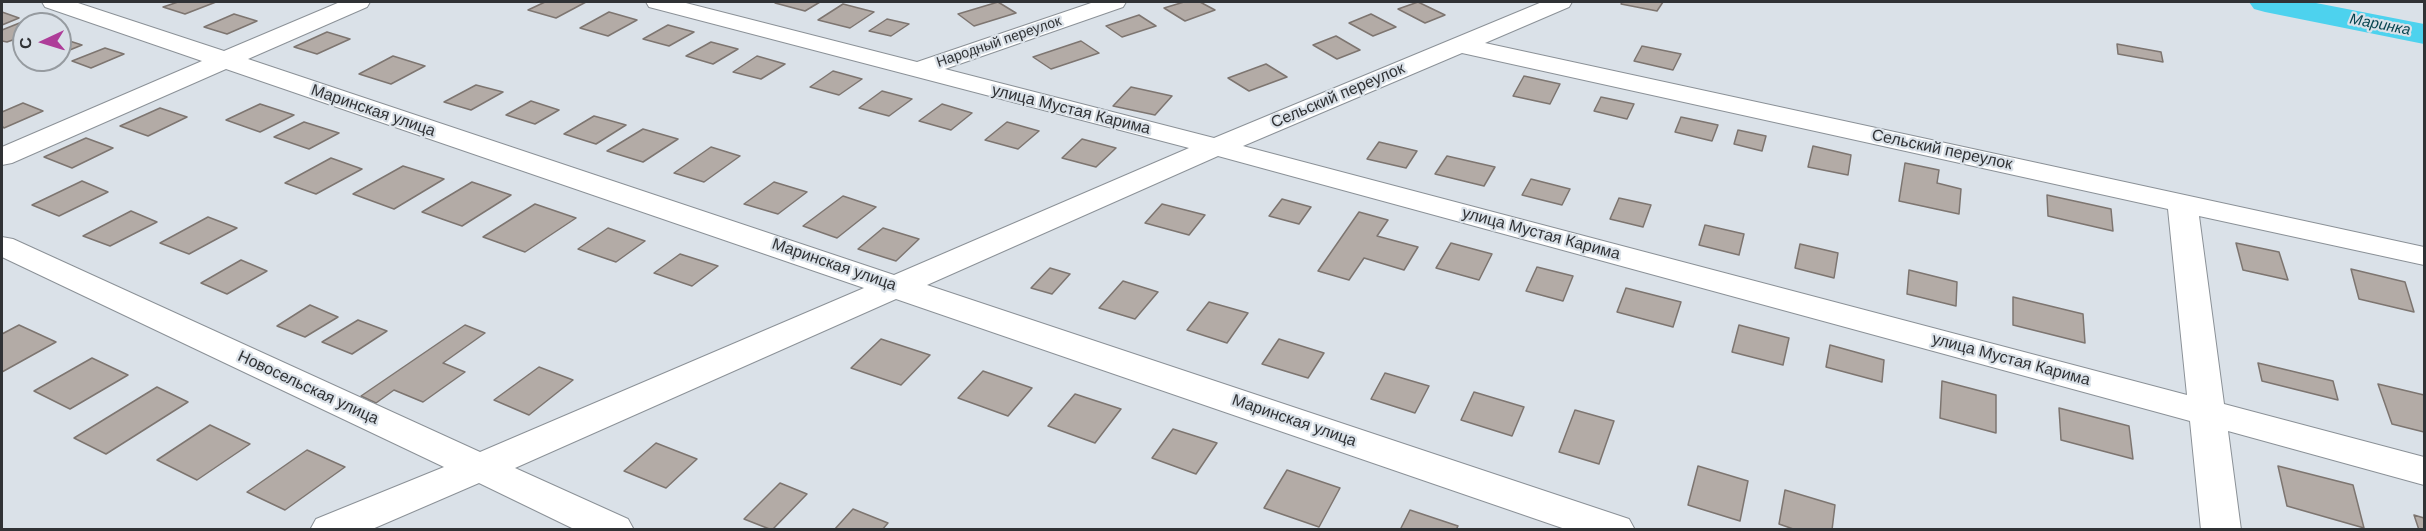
<!DOCTYPE html>
<html>
<head>
<meta charset="utf-8">
<style>
	body { margin:0 }
	#map { position:relative; width:2426px; height:531px; overflow:hidden; background:#dae1e8; font-family:Arial,sans-serif }
	canvas { display:block }
	.frame { position:absolute; inset:0; border:3px solid #303235; pointer-events:none }
	.north { position:absolute; left:12px; top:12px; width:60px; height:60px; box-sizing:border-box; background:#dae1e8; border:2px solid #969ba0; border-radius:50%; rotate:266deg; font-size:16px; font-weight:700; line-height:24px; text-align:center; color:#303235 }
	.north::after { content:''; display:block; margin:auto; width:21px; height:27px; background:#ae3d99; clip-path:polygon(50% 0,100% 100%,50% 72%,0 100%) }
</style>
</head>
<body>
<div id="map">
<canvas width="2426" height="531"></canvas>
<div class="frame"></div>
<div class="north">С</div>
</div>
<script>
const g = document.querySelector('canvas').getContext('2d');
g.lineJoin = 'round';
const shape = rows => new Path2D(rows.map(r => 'M' + r).join(''));
function fill(path, color) { g.fillStyle = color; g.fill(path, 'evenodd'); }
function trace(path, color, width, dash) { g.strokeStyle = color; g.lineWidth = width; g.lineCap = dash ? 'butt' : 'round'; g.setLineDash(dash || []); g.stroke(path); }
function label(font, color, halo, rows, align = 'center') {
  g.font = font + ' Arial,sans-serif'; g.lineWidth = 4.5; g.setLineDash([]); g.textBaseline = 'middle'; g.strokeStyle = halo; g.fillStyle = color; for (const [text, x, y, turn = 0] of rows) {
    g.save(); g.translate(x, y); g.rotate((+turn || 0) * Math.PI / 180); g.textAlign = isNaN(turn) ? turn : align; if (halo) g.strokeText(text, 0, 0); g.fillText(text, 0, 0); g.restore();
  }
}
const river = shape([
	[2249,2,2311,2,2424,24,2424,44,2265,12,2254,9,2249,2]
]);
const building = shape([
	[178,2,216,2,185,14,163,7,178,2],
	[545,2,586,2,556,18,528,10,545,2],
	[778,2,820,2,805,11,775,3,778,2],
	[998,2,1016,13,974,26,958,14,998,2],
	[1184,2,1200,2,1215,10,1185,21,1164,8,1184,2],
	[1418,2,1445,15,1425,23,1398,9,1418,2],
	[1622,2,1663,2,1657,11,1621,4,1622,2],
	[843,4,874,12,850,28,818,20,843,4],
	[2,12,19,18,2,25,2,12],
	[609,12,637,20,608,36,580,28,609,12],
	[234,14,257,21,227,34,204,27,234,14],
	[1371,14,1396,27,1373,36,1349,23,1371,14],
	[1139,15,1156,26,1122,37,1106,26,1139,15],
	[887,19,909,24,891,36,869,31,887,19],
	[22,22,27,24,24,24,24,36,7,42,2,41,2,30,22,22],
	[668,25,694,32,669,46,643,39,668,25],
	[327,32,350,39,317,54,294,47,327,32],
	[1336,36,1360,50,1337,59,1313,45,1336,36],
	[60,38,82,45,60,54,60,38],
	[1081,41,1099,53,1051,69,1033,57,1081,41],
	[711,42,738,49,713,64,686,56,711,42],
	[2117,44,2161,52,2163,62,2118,54,2117,44],
	[1642,46,1681,54,1673,70,1634,61,1642,46],
	[105,48,124,54,91,68,72,61,105,48],
	[393,56,425,66,391,84,359,74,393,56],
	[757,56,785,64,761,79,733,72,757,56],
	[1266,64,1287,77,1249,91,1228,78,1266,64],
	[833,71,862,79,839,95,810,87,833,71],
	[1524,76,1560,84,1550,104,1513,96,1524,76],
	[476,85,503,92,471,110,444,102,476,85],
	[1131,87,1172,96,1155,115,1113,106,1131,87],
	[882,91,912,99,889,116,859,108,882,91],
	[1601,97,1634,104,1627,119,1594,111,1601,97],
	[531,101,559,110,535,124,506,115,531,101],
	[23,103,43,111,4,128,2,126,2,112,23,103],
	[260,104,294,115,260,132,226,120,260,104],
	[942,104,972,113,951,130,919,121,942,104],
	[160,108,187,117,148,136,120,126,160,108],
	[594,116,626,125,596,144,564,134,594,116],
	[1681,117,1718,125,1712,141,1675,132,1681,117],
	[304,122,339,133,309,149,274,137,304,122],
	[1007,122,1039,131,1018,149,985,140,1007,122],
	[643,129,678,139,643,162,607,151,643,129],
	[1738,130,1766,136,1762,151,1734,144,1738,130],
	[86,138,113,148,72,168,44,157,86,138],
	[1082,139,1116,148,1096,167,1062,158,1082,139],
	[1379,142,1417,151,1406,168,1367,159,1379,142],
	[1813,146,1851,155,1848,175,1808,167,1813,146],
	[711,147,740,156,704,182,674,173,711,147],
	[1447,156,1495,167,1484,186,1435,174,1447,156],
	[331,158,362,169,316,194,285,183,331,158],
	[1905,163,1939,170,1937,183,1961,189,1959,214,1899,201,1905,163],
	[403,166,444,179,394,209,353,194,403,166],
	[1531,179,1570,189,1562,205,1522,195,1531,179],
	[82,181,108,192,59,216,32,205,82,181],
	[472,182,511,195,462,226,422,212,472,182],
	[774,182,807,192,778,214,744,204,774,182],
	[2047,195,2111,209,2113,231,2048,216,2047,195],
	[843,196,876,207,837,238,803,226,843,196],
	[1619,198,1651,205,1643,227,1610,219,1619,198],
	[1282,199,1311,207,1299,224,1269,216,1282,199],
	[535,204,576,218,525,252,483,237,535,204],
	[1162,204,1205,215,1189,235,1145,223,1162,204],
	[131,211,157,222,110,246,83,236,131,211],
	[1359,212,1388,220,1377,236,1418,247,1404,270,1364,258,1349,280,1318,271,1359,212],
	[208,217,237,228,189,254,160,243,208,217],
	[1705,225,1744,234,1739,255,1699,245,1705,225],
	[608,228,645,241,616,262,578,249,608,228],
	[883,228,919,239,896,261,858,249,883,228],
	[1451,243,1492,254,1479,280,1436,268,1451,243],
	[2236,243,2279,252,2288,280,2243,270,2236,243],
	[1800,244,1838,253,1834,278,1795,268,1800,244],
	[680,254,718,266,692,286,654,273,680,254],
	[241,260,267,271,227,294,201,283,241,260],
	[1537,267,1573,276,1563,301,1526,291,1537,267],
	[1050,268,1070,274,1052,294,1031,288,1050,268],
	[2351,269,2405,282,2414,312,2359,299,2351,269],
	[1909,270,1957,282,1956,306,1907,294,1909,270],
	[1123,281,1158,292,1135,319,1099,308,1123,281],
	[1626,288,1681,302,1673,327,1617,312,1626,288],
	[2013,297,2083,314,2085,343,2013,325,2013,297],
	[1209,302,1248,313,1227,343,1187,330,1209,302],
	[310,305,338,317,305,337,277,326,310,305],
	[358,320,387,331,352,354,322,342,358,320],
	[19,325,56,342,2,372,2,334,19,325],
	[465,325,485,333,443,363,465,372,423,402,394,390,376,403,361,396,465,325],
	[1739,325,1789,338,1783,365,1732,352,1739,325],
	[881,339,930,355,901,385,851,368,881,339],
	[1279,339,1324,353,1308,378,1262,364,1279,339],
	[1830,345,1884,360,1882,382,1826,367,1830,345],
	[92,358,128,375,70,409,34,391,92,358],
	[2258,363,2333,381,2338,400,2262,381,2258,363],
	[539,367,573,380,529,415,494,400,539,367],
	[983,371,1032,388,1008,416,958,398,983,371],
	[1385,373,1429,386,1415,413,1371,399,1385,373],
	[1942,381,1996,395,1996,433,1940,418,1942,381],
	[2378,384,2424,395,2424,432,2392,424,2378,384],
	[157,387,188,402,106,454,74,438,157,387],
	[1474,392,1524,407,1512,436,1461,420,1474,392],
	[1075,394,1121,409,1095,443,1048,426,1075,394],
	[2059,408,2129,426,2133,459,2061,440,2059,408],
	[1575,410,1614,421,1599,464,1559,452,1575,410],
	[210,425,250,444,197,480,157,460,210,425],
	[1173,429,1217,443,1196,474,1152,458,1173,429],
	[656,443,697,459,666,488,624,471,656,443],
	[307,450,345,467,285,510,247,492,307,450],
	[1698,466,1748,481,1740,521,1688,505,1698,466],
	[2278,466,2353,485,2364,528,2287,506,2278,466],
	[1287,470,1340,488,1319,527,1264,508,1287,470],
	[780,483,807,494,772,530,744,519,780,483],
	[1785,490,1835,505,1832,530,1796,530,1779,524,1785,490],
	[853,509,888,523,882,530,834,530,853,509],
	[1410,510,1458,526,1456,530,1400,530,1410,510],
	[2414,515,2424,518,2424,530,2419,530,2414,515]
]);
const minor = shape([
	[42,2,75,2,224,51,340,2,370,2,367,7,248,59,894,275,1189,148,649,7,646,2,682,2,917,62,1094,2,1126,2,1123,7,945,69,1214,138,1542,2,1572,2,1569,7,1485,43,2424,247,2424,265,2199,216,2224,404,2424,457,2424,485,2228,431,2241,530,2201,530,2190,421,1218,156,927,285,1629,519,1635,530,1568,530,896,299,515,468,628,519,634,530,576,530,479,483,370,530,310,530,316,519,444,467,2,257,2,237,13,239,480,452,864,288,226,69,12,163,2,165,2,147,202,61,45,7,42,2],
	[1462,53,2168,209,2187,395,1243,146,1462,53]
]);
const farStreetnames = [
	["Народный переулок",999,42,-19]
];
const farWaternames = [
	["Маринка",2380,25,11]
];
const streetNames = [
	["Сельский переулок",1338,96,-23],
	["улица Мустая Карима",1071,110,14],
	["Маринская улица",373,111,19],
	["Сельский переулок",1942,150,12],
	["улица Мустая Карима",1541,234,15],
	["Маринская улица",834,265,19],
	["улица Мустая Карима",2011,360,15],
	["Новосельская улица",308,388,25],
	["Маринская улица",1294,421,19]
];
fill(river, '#4dd2ee');
fill(building, '#b3aba6');
trace(building, '#7d7570', 1.5);
trace(minor, '#8b9197', 2);
fill(minor, '#fff');
label('14px', '#303235', '#dae1e8', farStreetnames);
label('italic 15px', '#084550', '#dae1e8', farWaternames);
label('16px', '#303235', '#dae1e8', streetNames);
</script>
</body>
</html>
